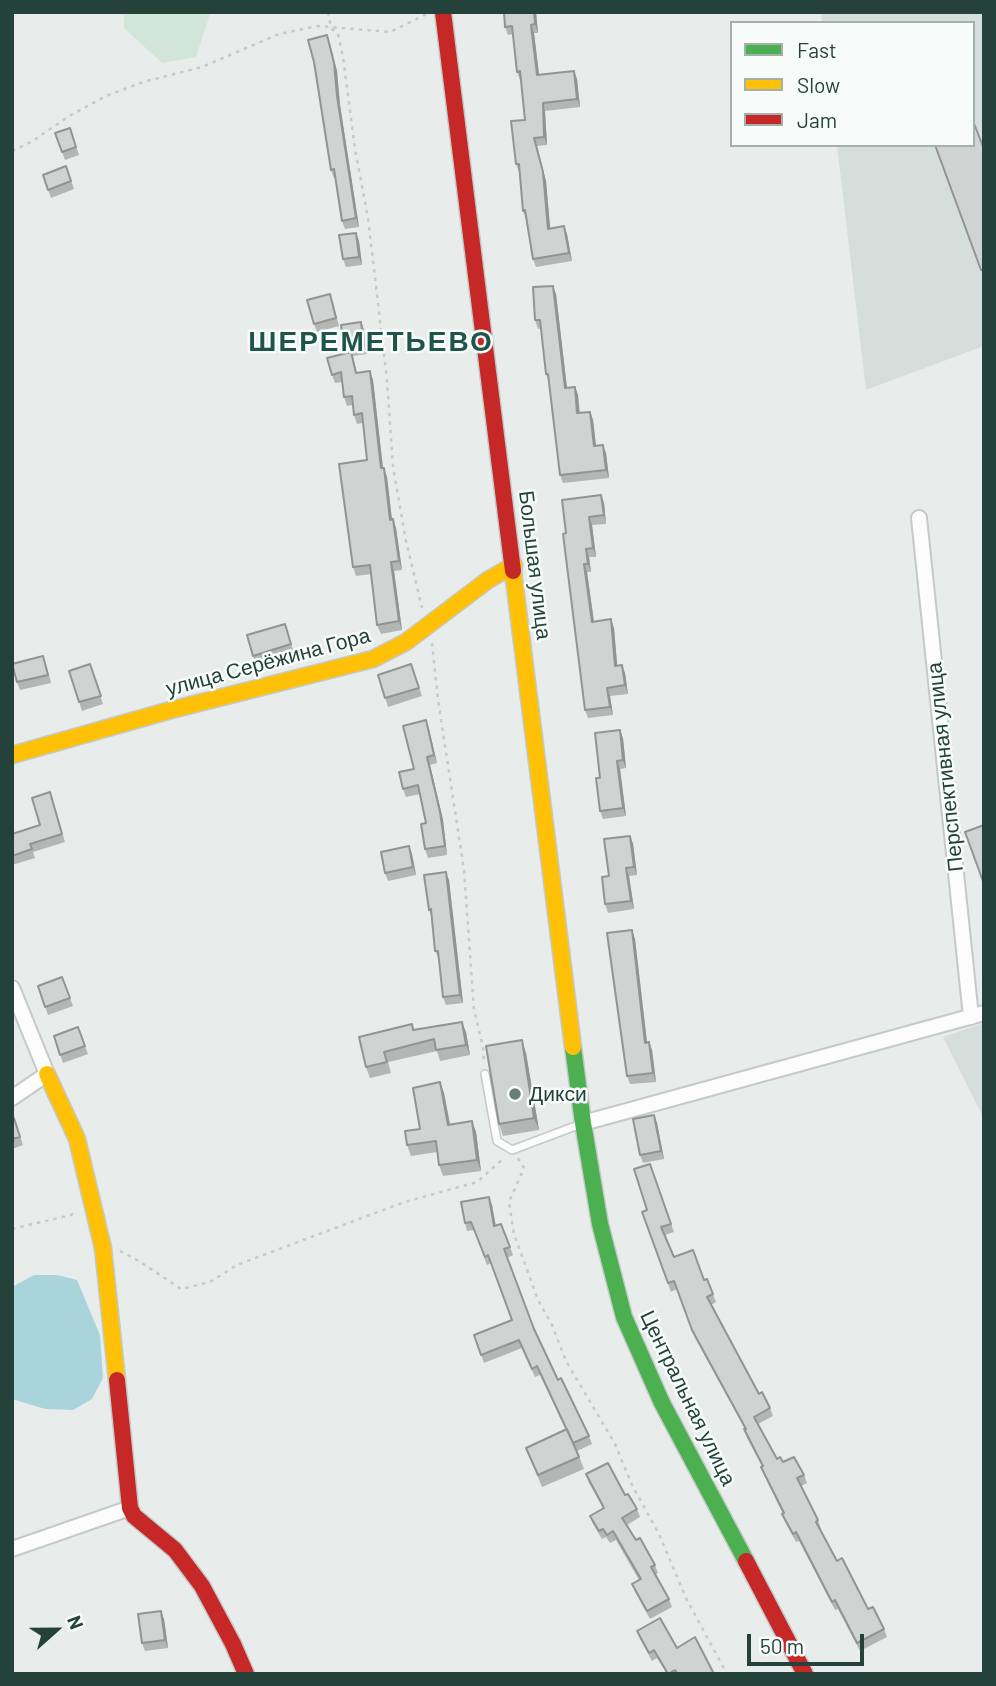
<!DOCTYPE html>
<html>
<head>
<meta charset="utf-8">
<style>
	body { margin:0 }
	#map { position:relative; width:996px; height:1686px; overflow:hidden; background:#e8edeb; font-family:Barlow,sans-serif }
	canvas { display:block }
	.frame { position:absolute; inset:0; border:14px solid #24423a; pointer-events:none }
	.legend { position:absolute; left:730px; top:21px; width:245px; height:126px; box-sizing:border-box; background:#f7fbf9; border:2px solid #a3b1ad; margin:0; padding:9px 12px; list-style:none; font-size:21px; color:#24423a }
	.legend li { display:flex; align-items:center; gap:14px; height:35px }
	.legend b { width:35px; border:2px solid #a3b1ad }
	.north { position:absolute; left:21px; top:1595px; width:70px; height:70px; -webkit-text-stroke:5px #f7fbf9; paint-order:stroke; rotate:69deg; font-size:19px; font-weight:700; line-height:28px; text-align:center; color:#24423a }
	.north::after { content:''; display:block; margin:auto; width:24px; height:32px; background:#24423a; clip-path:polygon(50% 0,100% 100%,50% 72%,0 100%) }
	.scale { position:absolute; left:747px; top:1634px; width:117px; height:32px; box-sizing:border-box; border:4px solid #24423a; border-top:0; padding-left:9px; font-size:21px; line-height:24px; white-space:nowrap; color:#24423a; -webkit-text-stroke:5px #f7fbf9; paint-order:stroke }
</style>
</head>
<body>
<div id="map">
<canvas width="996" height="1686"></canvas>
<div class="frame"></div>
<ul class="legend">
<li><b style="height:9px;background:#4caf50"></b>Fast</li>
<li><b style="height:9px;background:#ffc107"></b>Slow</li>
<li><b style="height:9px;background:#c62828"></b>Jam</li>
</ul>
<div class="north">N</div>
<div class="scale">50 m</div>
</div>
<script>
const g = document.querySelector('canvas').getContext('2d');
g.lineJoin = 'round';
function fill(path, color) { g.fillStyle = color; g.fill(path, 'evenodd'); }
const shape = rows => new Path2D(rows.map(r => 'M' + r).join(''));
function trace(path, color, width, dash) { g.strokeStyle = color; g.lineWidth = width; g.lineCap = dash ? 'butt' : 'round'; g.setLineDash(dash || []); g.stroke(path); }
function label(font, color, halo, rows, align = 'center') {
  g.font = font + ' Barlow,sans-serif'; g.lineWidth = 5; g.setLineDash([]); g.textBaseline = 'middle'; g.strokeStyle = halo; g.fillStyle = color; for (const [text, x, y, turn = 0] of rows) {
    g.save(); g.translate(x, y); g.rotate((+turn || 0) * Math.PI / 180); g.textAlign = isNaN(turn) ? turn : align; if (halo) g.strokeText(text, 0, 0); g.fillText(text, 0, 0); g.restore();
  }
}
const built = shape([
	[821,12,984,12,984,346,866,390,837,145,973,145,973,23,822,23],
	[984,1023,984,1119,943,1037]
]);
const green = shape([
	[124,12,215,12,210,14,196,57,162,63,124,28]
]);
const water = shape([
	[34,1275,57,1275,77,1280,100,1335,103,1378,92,1399,73,1410,45,1409,12,1399,12,1287]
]);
const path = shape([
	[328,12,331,28,338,34,343,57,355,149,368,218,387,380,393,467,406,541,422,608],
	[12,151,31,142,71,115,106,96,143,82,202,67,279,34,318,26,390,32,427,14],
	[432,643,438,700,464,870,474,1010,483,1047,484,1063],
	[518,1158,524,1168,509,1202,514,1234,538,1300,552,1325,566,1361,615,1444,632,1485,659,1534,686,1598,727,1674],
	[12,1229,71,1215,76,1211],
	[120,1251,139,1261,181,1289,210,1282,237,1265,367,1216,405,1202,477,1182,504,1158]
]);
const lane = shape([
	[485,1074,497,1141,512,1150,581,1124]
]);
const street = shape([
	[919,518,971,1017],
	[12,988,47,1074,12,1098],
	[583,1123,984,1013],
	[12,1549,130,1508]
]);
const fast = shape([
	[573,1047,583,1123,600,1224,624,1317,662,1403,746,1561]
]);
const slow = shape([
	[513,571,573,1047],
	[12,755,171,710,373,659,406,642,488,580,514,565],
	[47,1074,77,1139,103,1248,117,1380]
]);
const jam = shape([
	[443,12,513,571],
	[117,1380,130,1508,134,1516,175,1550,202,1586,233,1644,246,1674],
	[746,1561,805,1674]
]);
const wall = shape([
	[504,12,536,12,538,33,534,33,539,74,574,71,577,79,580,107,545,111,547,145,537,146,546,181,550,229,564,226,567,234,572,261,536,267,533,259,526,219,523,211,519,172,516,164,525,120,521,80,520,80,517,72,513,34,508,35,505,27],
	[330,43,337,71,340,105,359,227,345,229,342,221,336,178,334,178,331,170],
	[70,128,79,155,65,160,55,133],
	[66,166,74,189,51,198,43,175],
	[356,233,359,241,362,265,346,267,343,259],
	[556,294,567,388,575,387,578,395,580,413,590,412,593,420,596,446,606,453,609,478,563,483,560,475,549,382,546,374,541,328,538,329,535,320],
	[333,302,339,326,317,332,314,324],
	[361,322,364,330,367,354,353,356,357,373,370,371,373,380,383,468,387,477,392,519,393,519,396,528,402,570,394,571,402,630,381,634,377,625,371,574,356,576,353,567,367,460,363,423,357,424,354,415,353,405,347,406,344,397,342,382,335,383,332,375,346,353,345,348],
	[601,495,604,503,606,524,592,525,596,557,589,557,591,572,587,572,594,621,614,628,617,666,625,673,628,694,610,696,613,715,588,718,585,710,566,533],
	[285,624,294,653,256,664,253,656],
	[46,664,51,683,20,690,17,682],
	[90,664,103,704,82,711,69,671],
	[411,664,422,696,388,707,378,675],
	[426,720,437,763,430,765,443,820,447,855,428,858,425,849,426,823,420,794,406,797,403,789,414,769],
	[623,738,626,768,620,769,626,816,603,819,600,811,600,778],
	[53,801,65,842,33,852,35,858,12,865,12,834,40,825],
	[630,836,633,844,637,875,629,876,634,909,608,913,605,904,609,876],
	[409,846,412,854,416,875,388,881,385,873],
	[449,880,463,1003,446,1005,443,997,439,959,435,951,432,918,429,910],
	[632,930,635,939,647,1042,652,1050,656,1082,630,1084,627,1076],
	[62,977,73,1006,48,1015,38,986],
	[412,1024,414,1030,466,1032,470,1055,440,1061,437,1051,388,1062,391,1073,370,1078,366,1067],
	[78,1027,88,1054,63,1063,54,1036],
	[526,1053,539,1130,503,1136,499,1124],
	[440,1082,444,1093,450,1124,472,1121,476,1132,481,1171,443,1176,439,1165,437,1152,411,1156,407,1145,420,1129],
	[12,1118,14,1118,23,1145,12,1149],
	[657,1123,664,1159,643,1163,640,1155],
	[650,1164,674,1232,665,1235,674,1257,704,1280,707,1279,716,1302,711,1305,759,1394,770,1408,773,1416,758,1424,777,1459,804,1475,807,1483,801,1486,818,1520,821,1529,820,1529,837,1561,868,1609,884,1629,887,1637,860,1651,838,1609,835,1610,799,1541,796,1542,785,1522,783,1514,764,1475,761,1467,762,1466,747,1438,745,1429,695,1338,677,1289,671,1292,642,1212,647,1210],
	[492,1205,496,1226,501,1224,513,1255,507,1258,534,1329,558,1380,589,1436,592,1444,577,1451,584,1469,542,1487,526,1448,566,1430,540,1375,535,1377,522,1348,484,1363,474,1335,512,1320,491,1263,487,1265,474,1230,467,1231,465,1223],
	[586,1474,625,1495,637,1509,640,1517,627,1525,636,1540,655,1565,658,1573,655,1575,669,1599,672,1607,650,1619,635,1592,632,1584,639,1580,616,1540,610,1543,606,1537,602,1539,593,1524,590,1516,603,1508,589,1483],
	[164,1619,168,1648,145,1651,142,1643],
	[637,1631,677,1648,714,1674,667,1674,657,1658,652,1661,640,1639]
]);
const shadedWall = shape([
	[534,12,536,12,538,33,535,24],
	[531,25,534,33,540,83,537,75],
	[327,35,337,71,340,105,359,227,356,218],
	[574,71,577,79,580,107,577,99],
	[543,103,545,111,547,145,544,137],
	[534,138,546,181,551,237,548,229],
	[564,226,567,234,572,261,569,253],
	[356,233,359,241,362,265,359,257],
	[553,286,556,294,568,396,565,388],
	[361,322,364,330,367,354,364,346],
	[370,371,373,380,384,477,381,468],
	[575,387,578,395,580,421,577,413],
	[590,412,593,420,597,454,594,446],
	[603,445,606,453,609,478,606,470],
	[384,468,387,477,393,529,390,520],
	[601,495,604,503,606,524,604,515],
	[589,517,592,525,596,557,593,548],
	[393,519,396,528,402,570,399,561],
	[586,549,589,557,591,572,588,564],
	[391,562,394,571,402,630,399,621],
	[584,564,587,572,595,630,592,622],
	[611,619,614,628,618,674,615,666],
	[622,665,625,673,628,694,625,685],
	[607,688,610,696,613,715,610,707],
	[426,720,429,729,437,763,434,755],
	[620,730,623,738,626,768,623,760],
	[427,757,430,765,443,820,447,855,445,846],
	[617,761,620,769,626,816,623,808],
	[630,836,633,844,637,875,634,867],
	[409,846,412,854,416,875,413,867],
	[626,868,629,876,634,909,631,901],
	[446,872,449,880,463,1003,460,995],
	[632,930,635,939,648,1051,645,1043],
	[462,1022,466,1032,470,1055,466,1045],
	[522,1040,526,1053,539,1130,534,1118],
	[649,1042,652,1050,656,1082,653,1073],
	[440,1082,444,1093,452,1136,448,1125],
	[654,1115,657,1123,664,1159,661,1151],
	[472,1121,476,1132,481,1171,477,1160],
	[489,1197,492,1205,497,1234,494,1226],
	[161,1611,164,1619,168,1648,165,1640]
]);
const building = shape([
	[504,12,534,12,535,24,531,25,537,75,574,71,577,99,543,103,544,137,534,138,543,172,548,229,564,226,569,253,533,259,525,210,523,211,519,164,516,164,511,121,525,120,520,71,517,72,512,26,505,27,504,12],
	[327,35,334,63,337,96,356,218,342,221,334,169,331,170,314,62,308,40,327,35],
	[973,121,984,149,984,269,981,270,935,145,973,145,973,121],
	[70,128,76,147,62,152,55,133,70,128],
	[66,166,71,181,48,190,43,175,66,166],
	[356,233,359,257,343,259,339,235,356,233],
	[553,286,565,388,575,387,577,413,590,412,594,446,603,445,606,470,560,475,548,374,546,374,540,320,535,320,533,287,553,286],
	[330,294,336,318,314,324,307,300,330,294],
	[361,322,364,346,345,348,341,325,361,322],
	[351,352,356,373,370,371,381,468,384,468,390,520,393,519,399,561,391,562,399,621,377,625,370,565,353,567,339,464,367,460,362,413,354,415,352,396,344,397,341,372,332,375,327,358,351,352],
	[601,495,604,515,589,517,593,548,586,549,588,564,584,564,592,622,611,619,615,666,622,665,625,685,607,688,610,707,585,710,563,534,566,533,562,500,601,495],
	[285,624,291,644,253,656,247,635,285,624],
	[43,656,48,675,17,682,12,664,43,656],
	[90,664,101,696,79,702,69,671,90,664],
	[411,664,419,688,385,698,378,675,411,664],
	[426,720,434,755,427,757,440,812,445,846,425,849,421,824,426,823,418,785,403,789,399,772,414,769,403,726,426,720],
	[620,730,623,760,617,761,623,808,600,811,596,778,600,778,595,733,620,730],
	[50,792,62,834,30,844,32,849,12,856,12,834,40,825,32,798,50,792],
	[984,825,984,884,965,832,984,825],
	[630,836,634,867,626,868,631,901,605,904,602,877,609,876,604,839,630,836],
	[409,846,413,867,385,873,381,852,409,846],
	[446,872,460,995,443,997,438,951,435,951,431,909,429,910,424,875,446,872],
	[632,930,645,1043,649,1042,653,1073,627,1076,607,933,632,930],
	[62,977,70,998,45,1007,38,986,62,977],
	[462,1022,466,1045,436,1050,434,1039,384,1052,387,1062,366,1067,359,1037,412,1024,413,1030,462,1022],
	[78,1027,85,1046,60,1055,54,1036,78,1027],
	[522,1040,534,1118,499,1124,486,1046,522,1040],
	[440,1082,448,1125,472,1121,477,1160,439,1165,436,1141,407,1145,405,1131,420,1129,413,1088,440,1082],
	[654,1115,661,1151,640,1155,633,1119,654,1115],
	[12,1118,14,1118,20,1137,12,1139,12,1118],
	[650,1164,671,1224,661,1227,674,1257,693,1250,704,1280,707,1279,713,1294,707,1297,759,1394,762,1392,770,1408,754,1417,777,1459,780,1457,783,1462,794,1457,804,1475,797,1478,818,1520,816,1522,837,1561,842,1558,868,1609,873,1607,884,1629,857,1643,835,1600,832,1602,796,1532,793,1534,782,1514,784,1513,761,1467,763,1466,744,1429,746,1429,692,1330,674,1281,668,1283,642,1212,647,1210,634,1169,650,1164],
	[489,1197,494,1226,501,1224,510,1247,504,1249,534,1329,558,1380,561,1378,589,1436,573,1443,537,1366,532,1369,519,1340,481,1355,474,1335,512,1320,488,1255,485,1257,471,1222,465,1223,461,1202,489,1197],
	[567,1429,579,1457,538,1475,526,1448,567,1429],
	[608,1463,625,1495,628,1494,637,1509,622,1518,636,1540,640,1538,655,1565,651,1567,669,1599,647,1611,632,1584,641,1579,613,1531,607,1535,603,1529,599,1531,590,1516,604,1508,586,1474,608,1463],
	[161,1611,165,1640,142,1643,138,1614,161,1611],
	[660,1618,677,1648,695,1637,714,1674,678,1674,675,1670,668,1674,654,1650,649,1653,637,1631,660,1618]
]);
const markers = [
	[515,1094,7,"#697e78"]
];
const streetNames = [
	["Большая улица",535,565,83],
	["улица Серёжина Гора",268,662,-15],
	["Перспективная улица",945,767,-96],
	["Центральная улица",688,1398,64]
];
const poiNames = [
	["Дикси",529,1094]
];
const districtNames = [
	["ШЕРЕМЕТЬЕВО",371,342]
];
fill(built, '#d6dedb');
fill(green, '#d1e6d8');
fill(water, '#a9d4db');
trace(lane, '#c5cac8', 10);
trace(street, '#c5cac8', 18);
trace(fast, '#c3cbc8', 19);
trace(slow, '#c3cbc8', 19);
trace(jam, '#c3cbc8', 19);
trace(path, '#c3ccca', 2.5, [3.5, 5]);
trace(lane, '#fcfcfc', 7);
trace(street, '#fcfcfc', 14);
trace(fast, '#4caf50', 16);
trace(slow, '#ffc107', 16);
trace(jam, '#c62828', 16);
fill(wall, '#b2b6b5');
fill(shadedWall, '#919493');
fill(building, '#cfd4d2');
trace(building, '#919493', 2);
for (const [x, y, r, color] of markers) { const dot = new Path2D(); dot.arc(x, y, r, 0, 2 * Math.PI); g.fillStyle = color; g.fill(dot); trace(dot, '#f7fbf9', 2.5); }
label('21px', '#24423a', '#f7fbf9', streetNames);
label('21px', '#24423a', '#f7fbf9', poiNames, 'left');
g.letterSpacing = '2px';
label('bold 28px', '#1f5548', '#f7fbf9', districtNames);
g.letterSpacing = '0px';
</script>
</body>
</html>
